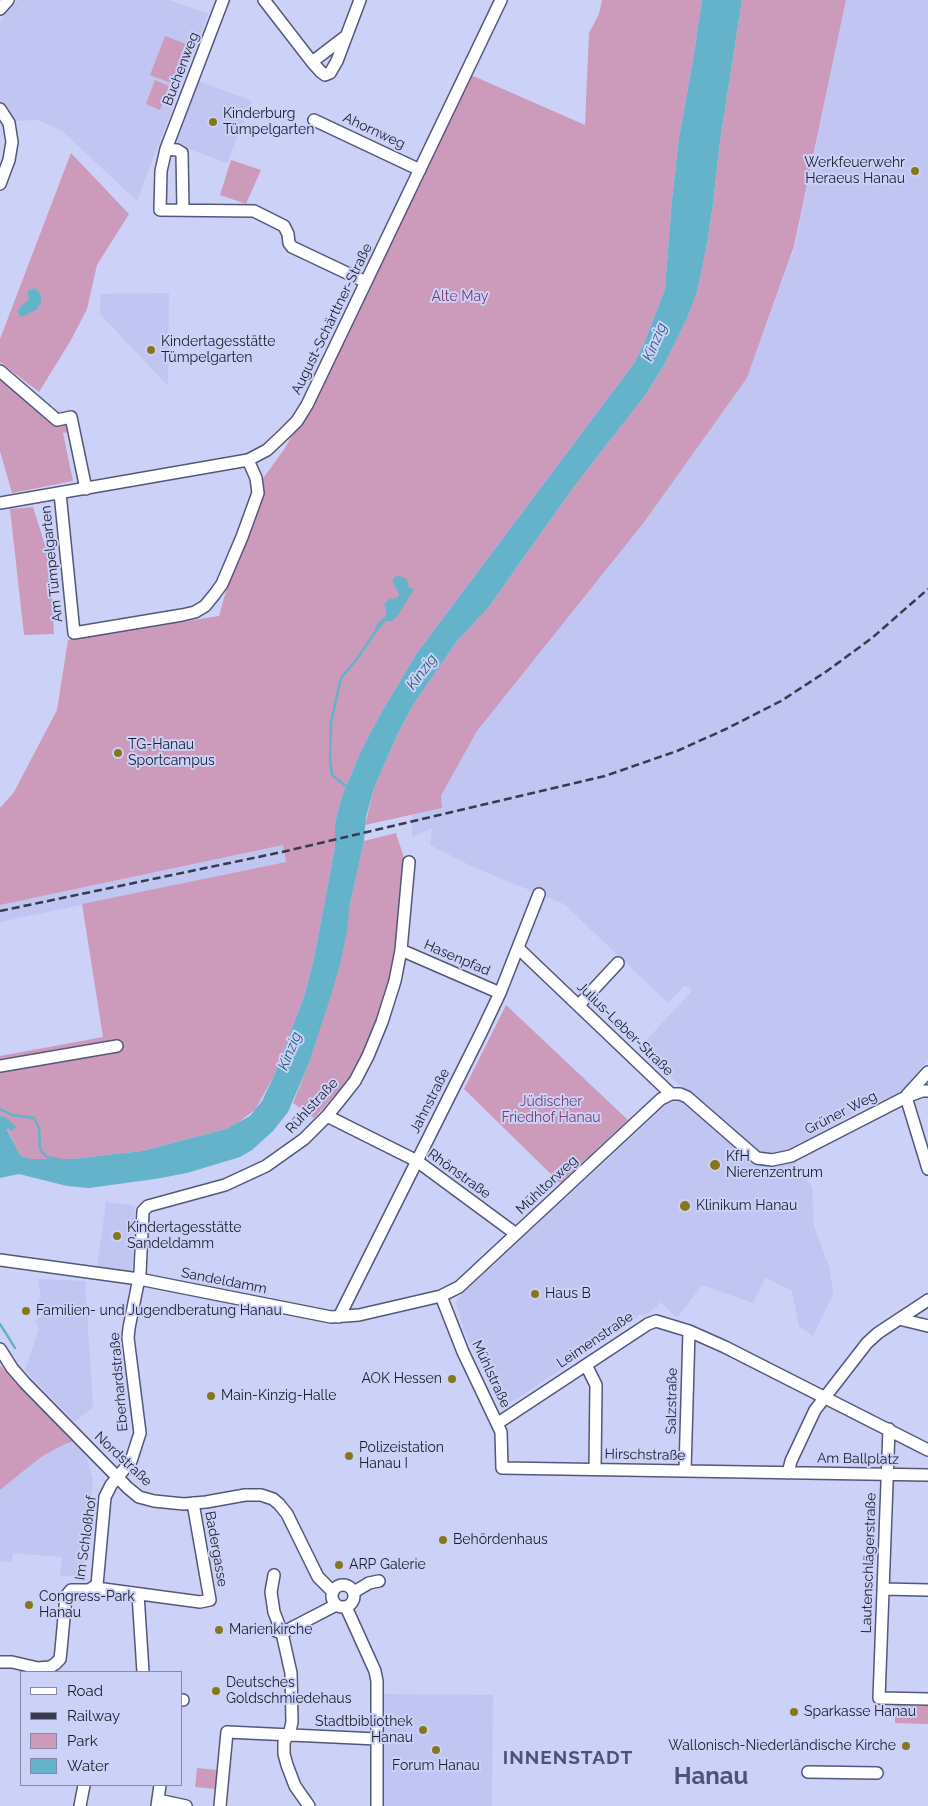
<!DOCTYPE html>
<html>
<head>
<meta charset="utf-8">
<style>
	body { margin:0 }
	#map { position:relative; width:928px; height:1806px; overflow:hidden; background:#ccd1f8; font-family:Raleway,sans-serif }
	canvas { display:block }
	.legend { position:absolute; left:20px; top:1671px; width:162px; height:115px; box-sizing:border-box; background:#ccd1f8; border:1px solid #8589a5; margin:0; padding:6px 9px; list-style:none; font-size:15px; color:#1a1c29 }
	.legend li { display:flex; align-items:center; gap:10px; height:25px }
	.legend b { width:25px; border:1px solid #8589a5 }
</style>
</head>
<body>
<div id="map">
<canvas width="928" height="1806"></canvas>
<ul class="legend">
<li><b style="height:6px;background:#fff"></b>Road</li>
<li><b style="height:6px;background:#383b4c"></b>Railway</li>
<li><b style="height:14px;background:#cc9bbb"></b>Park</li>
<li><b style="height:14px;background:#64b3cb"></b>Water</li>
</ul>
</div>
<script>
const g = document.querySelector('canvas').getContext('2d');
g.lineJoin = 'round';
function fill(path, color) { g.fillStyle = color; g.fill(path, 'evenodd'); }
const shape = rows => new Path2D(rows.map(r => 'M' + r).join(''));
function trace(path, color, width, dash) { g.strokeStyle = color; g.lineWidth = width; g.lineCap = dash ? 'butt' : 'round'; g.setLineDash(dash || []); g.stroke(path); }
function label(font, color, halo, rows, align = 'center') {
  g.font = font + ' Raleway,sans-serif'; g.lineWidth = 4; g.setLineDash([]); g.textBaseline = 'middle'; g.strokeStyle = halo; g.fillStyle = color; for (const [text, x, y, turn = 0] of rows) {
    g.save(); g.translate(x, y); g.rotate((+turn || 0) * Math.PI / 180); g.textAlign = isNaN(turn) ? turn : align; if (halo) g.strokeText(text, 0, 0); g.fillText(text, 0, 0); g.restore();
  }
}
const built = shape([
	[18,0,170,0,208,14,137,201,62,131,38,120,11,121,0,105,0,21],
	[846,0,928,0,928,1060,898,1095,874,1102,787,1150,812,1187,814,1226,830,1269,833,1294,813,1336,799,1326,792,1291,772,1281,765,1278,753,1303,702,1285,677,1318,661,1302,650,1312,642,1315,640,1314,630,1323,503,1408,466,1335,456,1302,461,1295,684,1089,639,1048,692,991,685,985,668,1003,564,904,475,868,430,845,432,828,412,837,412,815,442,808,441,797,477,731,645,521,747,378,795,246],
	[198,81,252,101,227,163,173,143],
	[169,293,168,386,100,314,101,294],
	[283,845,286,862,0,922,0,905],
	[106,1202,135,1206,132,1272,97,1267],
	[38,1279,85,1281,93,1407,75,1422,25,1370,39,1328,35,1322,42,1315,35,1307,37,1305,36,1303,41,1298],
	[74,1441,87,1458,93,1480,84,1577,60,1575,62,1557,13,1553,12,1562,0,1561,0,1490,41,1457,65,1444],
	[380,1694,493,1695,492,1806,379,1806]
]);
const green = shape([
	[602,0,702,0,694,54,679,138,672,199,665,289,645,341,635,362,417,653,381,713,361,751,342,796,335,823,335,847,314,958,305,994,274,1076,255,1110,236,1124,226,1129,142,1151,72,1159,31,1159,21,1156,7,1129,9,1128,5,1117,0,1116,0,1056,103,1037,82,904,286,862,283,845,0,905,0,808,14,792,57,710,68,640,219,616,254,491,285,448,347,337,471,75,585,125,589,33,599,14],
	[742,0,846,0,794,246,747,378,645,521,477,731,441,796,442,808,365,825,374,788,398,733,413,705,457,641,488,608,573,488,646,394,664,365,688,316,697,292,707,244,713,204,720,141],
	[165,36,191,46,176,85,150,75],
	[155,80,169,86,160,110,146,104],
	[71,153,129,214,97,265,87,309,71,340,39,392,0,362,0,339],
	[231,160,261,170,246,204,220,195],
	[0,377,53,424,68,422,69,432,63,433,73,481,12,493,0,451],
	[33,507,50,561,54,634,24,635,10,509],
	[396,833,406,864,394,957,384,1004,368,1047,354,1074,314,1118,293,1103,309,1063,341,961,350,904,364,841],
	[506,1005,628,1120,560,1183,464,1089],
	[0,1365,74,1441,65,1444,41,1457,0,1490],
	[895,1705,928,1706,928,1724,895,1723],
	[197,1768,218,1770,216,1789,195,1787]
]);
const water = shape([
	[702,0,742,0,720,141,713,204,707,244,697,292,688,316,664,365,646,394,573,488,488,608,457,641,413,705,398,733,374,788,366,817,364,841,350,904,347,930,341,961,333,989,309,1063,288,1112,273,1131,252,1150,240,1157,187,1173,155,1179,89,1188,67,1186,19,1174,0,1178,0,1116,5,1117,17,1127,11,1131,9,1128,7,1130,21,1156,31,1159,72,1159,142,1151,226,1129,250,1116,262,1101,274,1076,305,994,314,958,335,847,335,823,342,796,361,751,381,713,417,653,635,362,645,341,665,289,672,199,679,138,694,54],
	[35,288,41,295,41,302,36,310,21,317,17,311,22,305,29,300,27,291],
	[399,576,407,579,409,588,414,589,398,615,392,621,386,621,378,630,375,627,387,614,384,605,390,598,394,599,398,597,399,594,392,580,395,577]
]);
const stream = shape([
	[347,787,332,775,330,759,331,722,341,678,357,659,377,629],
	[0,1109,12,1115,34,1118,39,1128,40,1147,42,1152,47,1157,58,1159],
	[0,1324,15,1348]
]);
const minor = shape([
	[223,0,166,149,161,171,160,210,254,211,284,226,288,234,289,243,292,247,366,282],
	[264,0,312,62,321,72,325,75,330,73,337,61,360,0],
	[0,9,8,0],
	[312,62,346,36],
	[0,109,9,123,12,142,9,160,0,184],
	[314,120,420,170],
	[166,149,177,150,182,153,183,210],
	[0,371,57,420,71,417,86,489],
	[60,493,74,633,182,615,195,612,205,606,214,595,222,584,242,537,258,493,256,478,248,460],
	[0,503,248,460,267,450,285,433,297,421,307,405,501,0],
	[518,948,671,1094],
	[401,950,500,993],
	[579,1005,618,963],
	[0,1066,117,1046],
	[907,1095,928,1072],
	[906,1097,928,1169],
	[327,1116,417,1161,516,1234],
	[0,1260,139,1279,331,1317,359,1315,441,1296,459,1287,661,1099,671,1094,680,1094,687,1097,757,1158,772,1160,791,1156,906,1097,922,1091,928,1091],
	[441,1296,463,1352,501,1432,502,1468,928,1475],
	[339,1317,481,1033,500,993,539,894],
	[899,1319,928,1326],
	[0,1349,12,1368,25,1383,128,1488,139,1497,154,1501,184,1504,206,1502,245,1495,261,1495,273,1499,279,1504,287,1514,318,1577,333,1592],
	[586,1365,596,1385,595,1469],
	[498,1423,648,1324,656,1321,689,1331,725,1347,928,1450],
	[889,1429,879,1698,928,1699],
	[685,1471,689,1331],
	[788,1473,791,1461,815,1410,867,1343,878,1333,928,1300],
	[274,1575,271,1592,274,1612,282,1633,291,1673,292,1722,290,1731,284,1742,284,1754,287,1765,295,1786,309,1806],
	'332 1596a11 11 0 1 1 22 0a11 11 0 1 1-22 0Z',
	[96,1588,200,1602,210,1600,193,1503],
	[883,1589,928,1590],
	[354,1592,369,1583,379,1581],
	[138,1594,143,1672],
	[346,1607,375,1671,377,1681,377,1806],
	[276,1631,282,1633,336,1605],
	[0,1662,12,1662,38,1668,50,1667,55,1664,60,1659,61,1650,66,1596,71,1590,89,1590,97,1585,105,1497,111,1485,131,1461,140,1433,128,1338,129,1328,140,1273,143,1211,148,1206,225,1185,266,1166,304,1139,327,1116,344,1095,355,1081,368,1056,382,1022,395,981,401,950,409,862],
	[181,1700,183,1700],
	[808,1772,877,1773],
	[158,1800,186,1806],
	[80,1806,84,1785],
	[157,1806,160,1785],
	[220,1806,227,1732,377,1739]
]);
const rail = shape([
	[0,911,282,852,605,776,677,751,726,729,781,701,827,671,872,638,928,589]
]);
const markers = [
	[213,122,5,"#85771a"],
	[915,171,5,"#85771a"],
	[151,350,5,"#85771a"],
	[118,753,5,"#85771a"],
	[715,1165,6,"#85771a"],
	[685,1206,6,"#85771a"],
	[117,1236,5,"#85771a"],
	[535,1294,5,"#85771a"],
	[26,1311,5,"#85771a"],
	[452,1379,5,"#85771a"],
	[211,1396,5,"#85771a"],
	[349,1456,5,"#85771a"],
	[443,1540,5,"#85771a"],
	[339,1565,5,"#85771a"],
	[29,1605,5,"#85771a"],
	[219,1630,5,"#85771a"],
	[216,1691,5,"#85771a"],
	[794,1712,5,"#85771a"],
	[423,1730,5,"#85771a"],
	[906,1746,5,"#85771a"],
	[436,1750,5,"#85771a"]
];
const streetNames = [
	["Buchenweg",181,69,-69],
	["Ahornweg",374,131,25],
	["August-Schärttner-Straße",332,319,-64],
	["Am Tümpelgarten",52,564,-96],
	["Hasenpfad",457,958,23],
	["Julius-Leber-Straße",625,1029,44],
	["Jahnstraße",430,1101,-63],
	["Rühlstraße",312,1106,-47],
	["Grüner Weg",841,1113,-27],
	["Rhönstraße",459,1174,36],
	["Mühltorweg",547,1185,-43],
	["Sandeldamm",224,1281,11],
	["Leimenstraße",595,1340,-34],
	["Mühlstraße",491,1374,65],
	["Eberhardstraße",119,1382,-95],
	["Salzstraße",672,1401,-89],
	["Hirschstraße",645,1455,1],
	["Nordstraße",123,1459,43],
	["Am Ballplatz",858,1459,1],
	["Im Schloßhof",86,1538,-82],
	["Badergasse",216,1549,80],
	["Lautenschlägerstraße",869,1563,-88]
];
const poiNames = [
	["Kinderburg",223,114],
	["Tümpelgarten",223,130],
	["Werkfeuerwehr",905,163,"right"],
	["Heraeus Hanau",905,179,"right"],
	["Kindertagesstätte",161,342],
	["Tümpelgarten",161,358],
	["TG-Hanau",128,745],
	["Sportcampus",128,761],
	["KfH",726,1157],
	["Nierenzentrum",726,1173],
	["Klinikum Hanau",696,1206],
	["Kindertagesstätte",127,1228],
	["Sandeldamm",127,1244],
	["Haus B",545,1294],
	["Familien- und Jugendberatung Hanau",36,1311],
	["AOK Hessen",442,1379,"right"],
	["Main-Kinzig-Halle",221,1396],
	["Polizeistation",359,1448],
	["Hanau I",359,1464],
	["Behördenhaus",453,1540],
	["ARP Galerie",349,1565],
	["Congress-Park",39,1597],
	["Hanau",39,1613],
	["Marienkirche",229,1630],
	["Deutsches",226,1683],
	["Goldschmiedehaus",226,1699],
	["Sparkasse Hanau",804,1712],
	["Stadtbibliothek",413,1722,"right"],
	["Hanau",413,1738,"right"],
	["Wallonisch-Niederländische Kirche",896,1746,"right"],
	["Forum Hanau",436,1766,"center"]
];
const parkNames = [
	["Alte May",460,297],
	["Jüdischer",551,1102],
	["Friedhof Hanau",551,1118]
];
const waterNames = [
	["Kinzig",655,342,-67],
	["Kinzig",422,672,-53],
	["Kinzig",290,1051,-68]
];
const districtNames = [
	["INNENSTADT",568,1758]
];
const townNames = [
	["Hanau",711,1777]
];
fill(built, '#c0c5f1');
fill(green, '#cc9bbb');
fill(water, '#64b3cb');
trace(stream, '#64b3cb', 2.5);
trace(minor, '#545778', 14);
trace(minor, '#fff', 11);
trace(rail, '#383b4c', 2.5, [8, 4]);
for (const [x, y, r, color] of markers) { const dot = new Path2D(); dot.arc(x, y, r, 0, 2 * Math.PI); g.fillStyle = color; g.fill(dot); trace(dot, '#ccd1f8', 2); }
label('14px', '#1a1c29', '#ccd1f8', streetNames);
label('14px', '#1a1c29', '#ccd1f8', poiNames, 'left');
label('14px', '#7d3869', '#ccd1f8', parkNames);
label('italic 15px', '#216172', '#ccd1f8', waterNames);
g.letterSpacing = '1px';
label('bold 19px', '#4f5373', '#ccd1f8', districtNames);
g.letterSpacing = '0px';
label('bold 24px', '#4f5373', '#ccd1f8', townNames);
</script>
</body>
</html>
